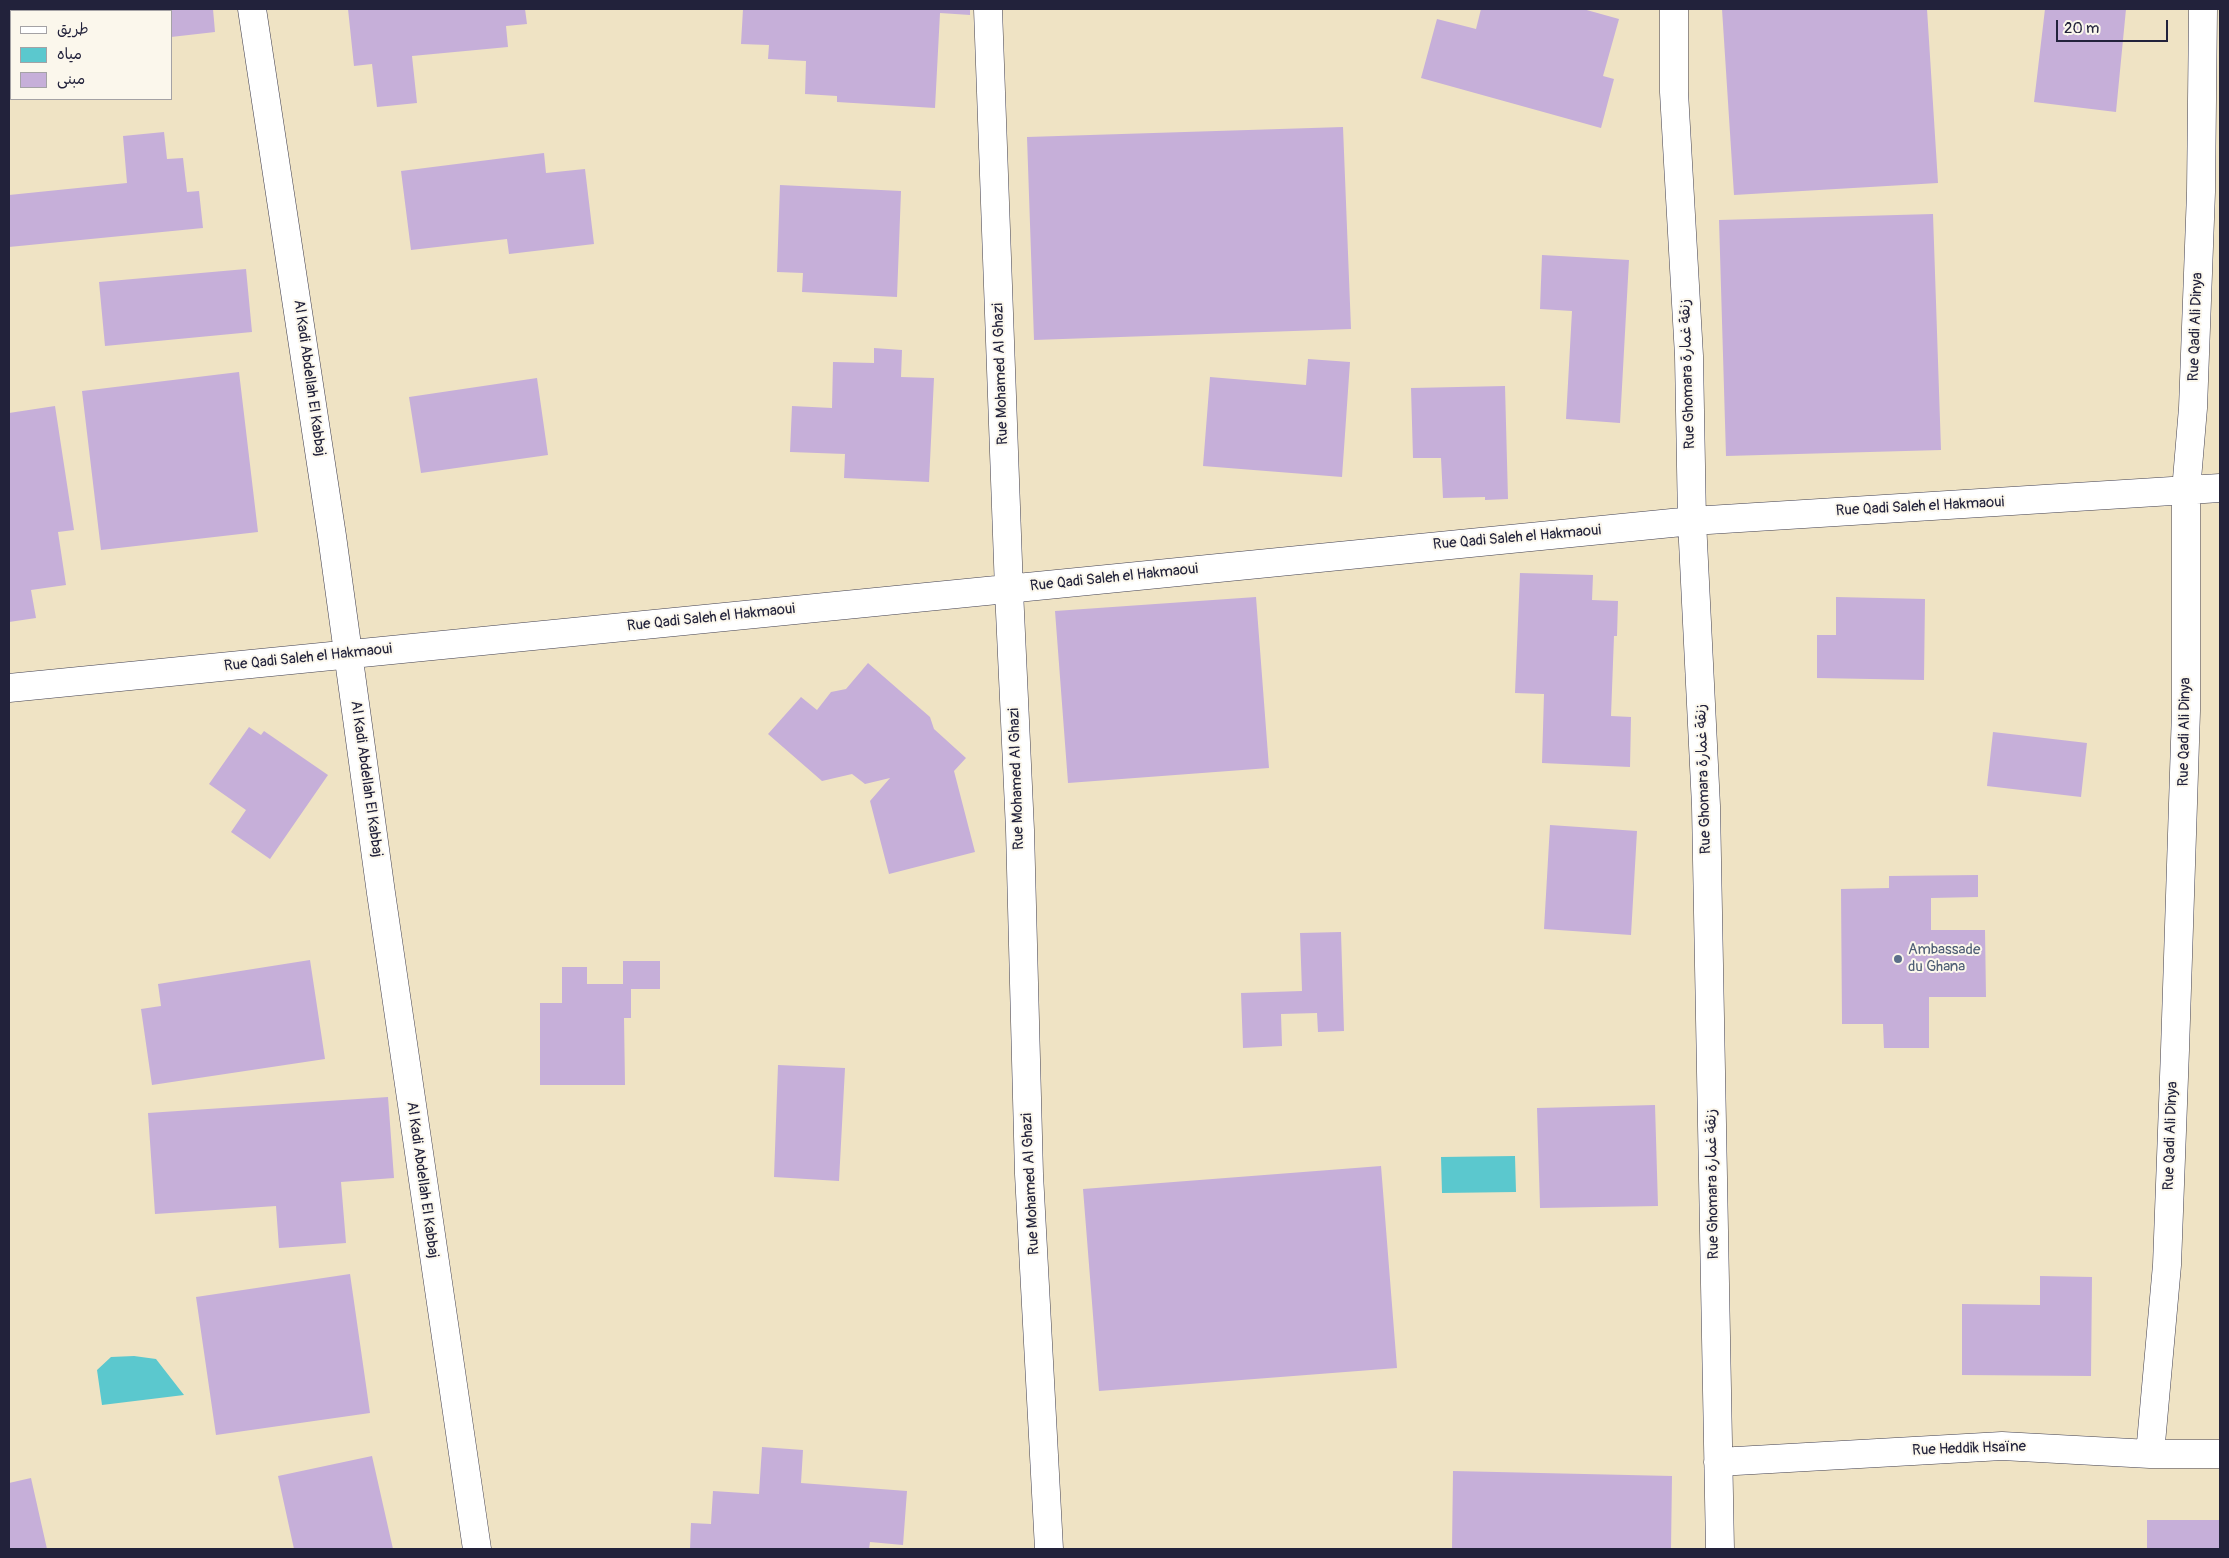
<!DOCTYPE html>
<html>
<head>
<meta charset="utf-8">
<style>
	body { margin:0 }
	#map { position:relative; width:2229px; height:1558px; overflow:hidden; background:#efe3c4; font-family:Pangolin,"Playpen Sans Arabic",sans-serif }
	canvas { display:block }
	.frame { position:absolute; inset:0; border:10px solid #22223b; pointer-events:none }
	.legend { position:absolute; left:10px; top:10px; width:162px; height:90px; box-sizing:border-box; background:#fbf7ec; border:1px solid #a4a2a5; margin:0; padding:6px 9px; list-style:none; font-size:15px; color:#22223b }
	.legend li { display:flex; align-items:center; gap:10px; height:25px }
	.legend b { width:25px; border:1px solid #a4a2a5 }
	.scale { position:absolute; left:2056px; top:20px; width:112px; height:22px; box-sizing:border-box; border:2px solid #22223b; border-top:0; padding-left:6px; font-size:15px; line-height:18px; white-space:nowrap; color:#22223b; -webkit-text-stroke:4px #fbf7ec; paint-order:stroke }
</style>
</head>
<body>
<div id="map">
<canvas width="2229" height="1558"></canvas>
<div class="frame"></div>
<ul class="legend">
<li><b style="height:6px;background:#fff"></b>طريق</li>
<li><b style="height:14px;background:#5bc8ce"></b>مياه</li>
<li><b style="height:14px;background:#c6afd9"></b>مبنى</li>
</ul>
<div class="scale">20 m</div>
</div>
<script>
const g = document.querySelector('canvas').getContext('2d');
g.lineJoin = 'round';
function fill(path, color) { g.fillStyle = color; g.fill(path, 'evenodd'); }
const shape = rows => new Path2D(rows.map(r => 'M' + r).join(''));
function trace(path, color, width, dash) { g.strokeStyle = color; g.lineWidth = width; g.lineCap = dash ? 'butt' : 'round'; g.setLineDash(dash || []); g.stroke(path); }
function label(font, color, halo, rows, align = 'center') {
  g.font = font + ' Pangolin,"Playpen Sans Arabic",sans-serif'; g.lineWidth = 4; g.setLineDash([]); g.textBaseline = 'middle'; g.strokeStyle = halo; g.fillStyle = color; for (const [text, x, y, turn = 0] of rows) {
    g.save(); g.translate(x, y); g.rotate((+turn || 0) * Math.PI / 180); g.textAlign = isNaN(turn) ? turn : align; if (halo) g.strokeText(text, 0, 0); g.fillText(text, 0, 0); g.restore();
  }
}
const water = shape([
	[1515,1156,1516,1192,1442,1193,1441,1157],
	[134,1356,156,1359,184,1395,102,1405,97,1370,111,1357]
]);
const building = shape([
	[52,9,213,9,215,32,171,37,171,11,52,11],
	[348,9,525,9,527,24,506,26,508,47,412,56,417,103,377,107,372,64,354,66],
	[743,9,970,9,970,15,940,13,935,108,837,102,837,96,805,94,806,61,768,59,769,45,741,44],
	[1481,9,1583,9,1619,19,1603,76,1614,79,1601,128,1421,78,1437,19,1476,29],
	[1722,9,1927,9,1938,183,1734,195],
	[2045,9,2126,9,2116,112,2034,102],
	[1343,127,1351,329,1034,340,1027,137],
	[164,132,167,159,183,158,187,192,199,191,203,228,9,247,9,195,127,183,123,136],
	[544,153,546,173,585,169,594,244,509,254,507,239,411,250,401,171],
	[780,185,901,191,897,297,802,292,803,273,777,272],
	[1933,214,1941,450,1726,456,1719,220],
	[1542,255,1629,260,1620,423,1566,419,1572,311,1540,309],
	[246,269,252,332,105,346,99,282],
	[874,348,902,350,901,377,934,378,929,482,844,478,845,454,790,452,792,406,832,408,833,362,874,363],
	[1308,359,1350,362,1342,477,1203,466,1210,377,1306,385],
	[239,372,258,532,101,550,82,391],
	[537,378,548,455,421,473,409,397],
	[1505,386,1508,499,1485,500,1485,497,1443,498,1441,458,1413,458,1411,388],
	[55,406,74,530,58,532,66,585,31,590,36,618,9,622,9,413],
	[1520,573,1593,575,1592,600,1618,601,1617,636,1614,636,1611,716,1631,717,1630,767,1542,763,1544,694,1515,693],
	[1256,597,1269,768,1068,783,1055,611],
	[1836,597,1925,599,1924,680,1817,678,1817,635,1836,635],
	[868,663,930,717,934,729,966,758,954,771,975,852,889,874,870,801,890,778,865,784,852,774,822,781,768,734,801,697,817,710,831,692,846,689],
	[249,727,261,735,264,731,328,775,270,859,231,832,246,810,209,784],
	[1993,732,2087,743,2081,797,1987,786],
	[1550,825,1637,831,1631,935,1544,929],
	[1978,875,1978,897,1931,898,1931,930,1985,930,1986,997,1929,997,1929,1048,1884,1048,1883,1024,1842,1024,1841,889,1889,888,1889,876],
	[1341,932,1344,1031,1318,1032,1317,1013,1281,1014,1282,1046,1243,1048,1241,993,1302,991,1300,933],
	[310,960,325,1059,152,1085,141,1009,161,1006,158,984],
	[623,961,660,961,660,989,631,989,631,1018,624,1018,625,1085,540,1085,540,1003,562,1003,562,967,587,967,587,984,623,984],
	[778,1065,845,1068,839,1181,774,1177],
	[388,1097,394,1178,341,1182,346,1243,279,1248,276,1206,155,1214,148,1113],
	[1655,1105,1658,1206,1540,1208,1537,1108],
	[1381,1166,1397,1368,1099,1391,1083,1189],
	[350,1274,370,1413,216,1435,196,1297],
	[2040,1276,2092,1277,2091,1376,1962,1375,1962,1304,2040,1305],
	[762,1447,803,1450,801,1483,907,1491,903,1545,870,1542,869,1549,690,1549,691,1523,711,1524,713,1491,759,1494],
	[372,1456,393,1549,294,1549,278,1476],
	[1453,1471,1672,1476,1671,1549,1452,1549],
	[31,1478,47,1549,9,1549,9,1483],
	[2147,1520,2220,1520,2220,1549,2147,1549]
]);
const street = shape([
	[252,9,332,536,381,893,477,1549],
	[988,9,1009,590,1020,830,1029,1174,1049,1549],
	[1674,9,1674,92,1689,356,1692,521,1706,806,1720,1549],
	[9,688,1692,521,2220,488],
	[2150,1454,2167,1265,2175,1050,2186,711,2186,491,2193,408,2201,192,2203,9],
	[1718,1462,2002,1446,2150,1454,2220,1454]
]);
const markers = [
	[1898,959,5,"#5c6f8a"]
];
const streetNames = [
	["Rue Qadi Ali Dinya",2196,327,-88],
	["Rue Mohamed Al Ghazi",1001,374,-92],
	["Rue Ghomara زنقة غمارة",1688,374,-92],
	["Al Kadi Abdellah El Kabbaj",309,378,82],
	["Rue Qadi Saleh el Hakmaoui",1920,507,-3],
	["Rue Qadi Saleh el Hakmaoui",1517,538,-5],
	["Rue Qadi Saleh el Hakmaoui",1114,578,-6],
	["Rue Qadi Saleh el Hakmaoui",711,618,-6],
	["Rue Qadi Saleh el Hakmaoui",308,658,-6],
	["Rue Qadi Ali Dinya",2185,732,-89],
	["Al Kadi Abdellah El Kabbaj",366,779,82],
	["Rue Mohamed Al Ghazi",1017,779,-92],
	["Rue Ghomara زنقة غمارة",1704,779,-92],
	["Rue Qadi Ali Dinya",2171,1136,-88],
	["Al Kadi Abdellah El Kabbaj",422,1180,82],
	["Rue Mohamed Al Ghazi",1031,1184,-93],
	["Rue Ghomara زنقة غمارة",1713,1184,-91],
	["Rue Heddik Hsaïne",1969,1449,-2]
];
const serviceNames = [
	["Ambassade",1908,950],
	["du Ghana",1908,967]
];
fill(water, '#5bc8ce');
fill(building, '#c6afd9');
trace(street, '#413f50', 29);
trace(street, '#fff', 28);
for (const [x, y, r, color] of markers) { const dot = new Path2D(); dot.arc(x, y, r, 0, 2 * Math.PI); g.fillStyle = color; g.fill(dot); trace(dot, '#fbf7ec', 2); }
label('15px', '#22223b', '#fbf7ec', streetNames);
label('15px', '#4e5e75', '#fbf7ec', serviceNames, 'left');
</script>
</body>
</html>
